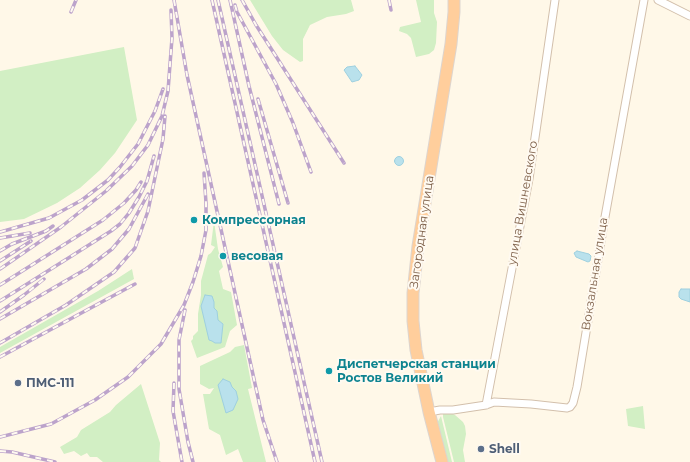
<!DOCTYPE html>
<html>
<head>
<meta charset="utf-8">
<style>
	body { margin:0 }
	canvas { display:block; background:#fff8e8 }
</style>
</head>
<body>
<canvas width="690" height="462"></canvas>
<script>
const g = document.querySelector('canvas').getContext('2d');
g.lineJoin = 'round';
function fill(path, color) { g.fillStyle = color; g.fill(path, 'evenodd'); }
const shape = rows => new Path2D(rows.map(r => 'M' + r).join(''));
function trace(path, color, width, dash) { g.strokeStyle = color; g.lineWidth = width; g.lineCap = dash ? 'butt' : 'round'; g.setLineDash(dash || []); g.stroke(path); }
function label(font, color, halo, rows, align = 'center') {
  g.font = font + ' Montserrat,sans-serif'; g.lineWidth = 4; g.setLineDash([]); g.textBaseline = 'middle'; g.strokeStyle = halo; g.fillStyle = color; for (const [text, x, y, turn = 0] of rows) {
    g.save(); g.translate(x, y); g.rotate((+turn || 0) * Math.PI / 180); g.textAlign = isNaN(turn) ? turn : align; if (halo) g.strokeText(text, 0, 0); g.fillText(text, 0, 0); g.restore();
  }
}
const green = shape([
	[250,0,351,0,354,11,346,14,327,17,310,25,303,39,303,61,300,62,283,50,272,36],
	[416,0,434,0,434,13,437,22,436,43,434,50,429,54,416,57,411,38,407,34,399,31,400,27,421,22],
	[124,47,137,120,115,153,100,170,80,188,57,203,24,219,0,222,0,71],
	[214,221,218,249,223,267,219,271,223,289,231,292,237,325,230,331,225,347,197,358,191,341,193,339,193,336,198,331,198,314,201,295,201,281,208,255,211,253,215,247,211,245],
	[132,269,134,279,0,353,0,347,98,291],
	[244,345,252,388,248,389,266,462,243,462,238,449,226,455,220,435,209,429,203,394,210,394,214,388,209,389,200,384,200,366,230,352,235,347],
	[141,384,160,443,159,460,161,462,103,462,97,457,90,457,87,453,81,456,74,451,64,454,60,447,77,437,81,430,110,412,116,405],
	[643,406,645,429,628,426,626,409],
	[443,413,451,413,455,415,463,422,465,426,466,434,463,450,465,462,454,462,443,417],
	[441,416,452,462,447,462,437,423]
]);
const water = shape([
	[355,66,362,75,359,80,352,82,344,70,347,67,355,66],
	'394.5 161a4.5 4.5 0 1 1 9 0a4.5 4.5 0 1 1-9 0Z',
	[577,251,589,254,591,256,590,261,588,262,576,257,574,253,577,251],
	[681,289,690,289,690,302,681,299,679,297,679,292,681,289],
	[205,295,212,296,214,302,214,308,217,311,218,320,223,324,221,343,215,343,212,341,209,340,201,306,205,295],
	[223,379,230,382,232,387,236,391,238,399,233,410,226,413,218,385,223,379]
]);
const minor = shape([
	[658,0,690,16],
	[486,405,529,179,555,0],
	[429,412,440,410,453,410,486,405,494,402,531,404,567,408,570,407,573,403,577,387,605,217,644,0]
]);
const trunk = shape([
	[442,462,429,412,416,350,413,321,413,293,418,246,451,44,454,12,454,0]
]);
const rail = shape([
	[174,0,187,75,263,420,277,462],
	[212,0,315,462],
	[218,0,322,462],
	[230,0,249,86,279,204],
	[242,0,256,25,344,163],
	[389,0,391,10],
	[235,5,237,12,276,84,293,123,311,172],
	[71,12,76,0],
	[258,99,288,203],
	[0,232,49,218,82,200,108,180,120,167,138,144,155,111,163,89],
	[0,238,30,233],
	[0,251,12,244,46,231,53,226],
	[0,261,31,241],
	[0,269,61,227,106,191,132,166,148,145,162,116,168,91,172,38,171,10],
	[0,285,103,220,124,203,136,190,141,182],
	[0,301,70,257,111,231,120,224,129,213,139,197,147,181,154,156],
	[185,310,179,340,179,389,188,442,193,462],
	[0,312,24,295,44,279],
	[0,319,86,269,112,249,129,229,148,194],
	[0,343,66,305,114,272,135,248,148,211,163,139,165,116],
	[0,357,135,284],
	[174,383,173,411,182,462],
	[0,437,51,424,95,400,128,377,161,344,184,305,193,282,201,256,206,230,206,203,204,173],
	[0,451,12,452,55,462]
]);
const markers = [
	[194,220,4,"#0f9aa8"],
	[223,256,4,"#0f9aa8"],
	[329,371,4,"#0f9aa8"],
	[18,383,4,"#5c6f8a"],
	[481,449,4,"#5c6f8a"]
];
const streetNames = [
	["улица Вишневского",523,203,-80],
	["Загородная улица",422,232,-82],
	["Вокзальная улица",595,274,-81]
];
const cultureNames = [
	["Компрессорная",202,220],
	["весовая",231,256],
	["Диспетчерская станции",337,364],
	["Ростов Великий",337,378]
];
const serviceNames = [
	["ПМС-111",26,383],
	["Shell",489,449]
];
fill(green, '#d2efc4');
fill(water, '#b9e1ec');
trace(water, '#9ed0df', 1);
trace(minor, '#d3c0ac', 9);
trace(trunk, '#ddd5cf', 13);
trace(minor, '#fff', 7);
trace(trunk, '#ffce9c', 11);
trace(rail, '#bca3cb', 3.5);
trace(rail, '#fffaf1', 2, [6]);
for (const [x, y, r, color] of markers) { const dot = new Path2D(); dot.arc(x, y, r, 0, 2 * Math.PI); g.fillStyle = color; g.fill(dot); trace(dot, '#fffaf1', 1.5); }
label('12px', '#7d5f48', '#fffaf1', streetNames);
label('bold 12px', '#0d838f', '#fffaf1', cultureNames, 'left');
label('bold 12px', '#4e5e75', '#fffaf1', serviceNames, 'left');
</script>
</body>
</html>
